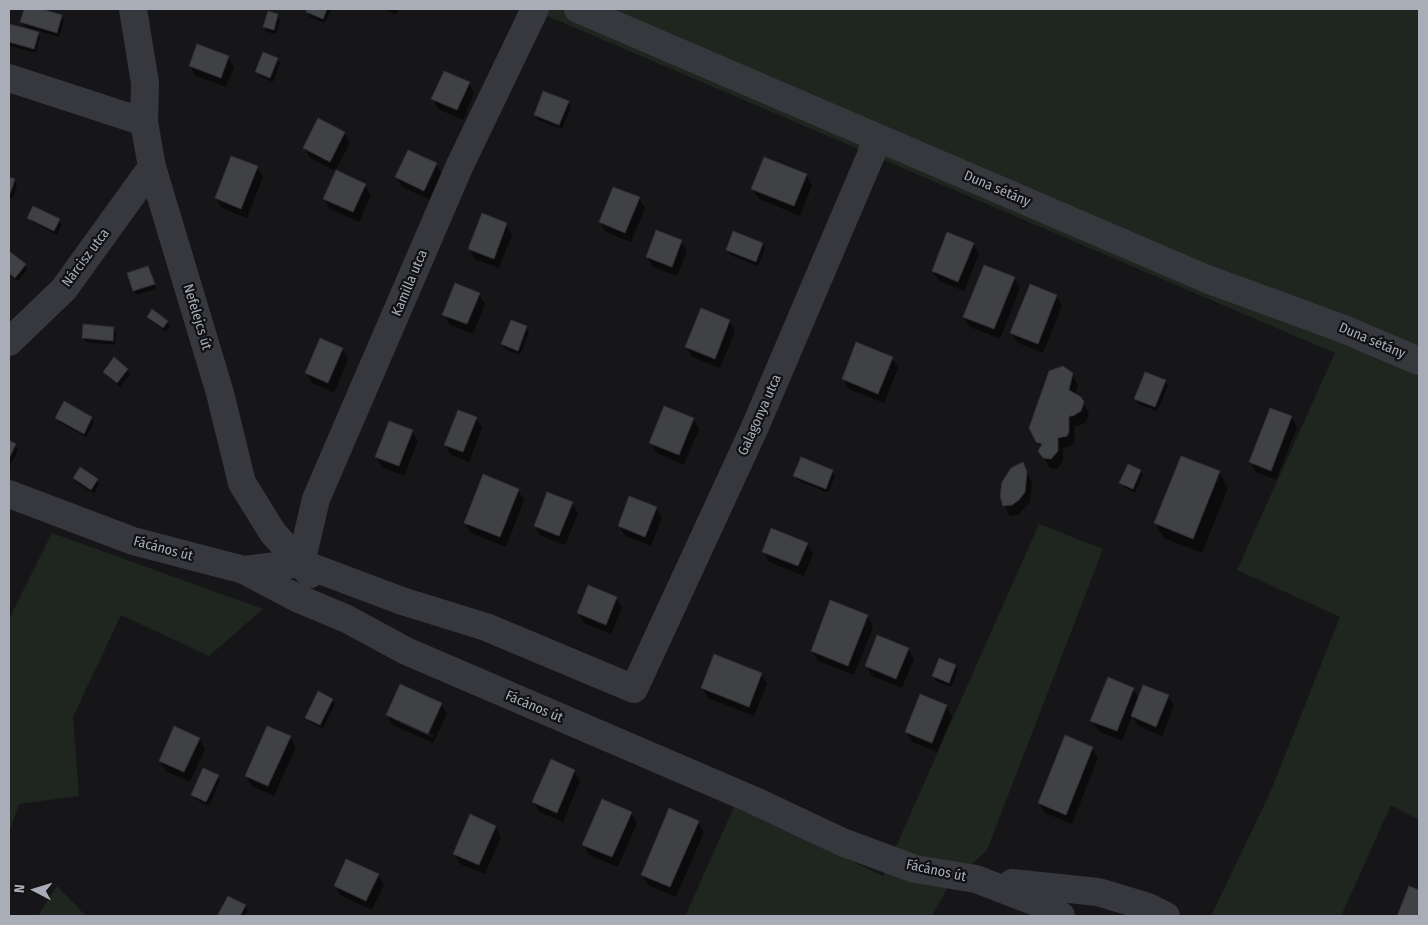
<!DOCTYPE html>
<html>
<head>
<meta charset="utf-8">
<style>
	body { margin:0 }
	#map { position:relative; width:1428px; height:925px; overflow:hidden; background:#161618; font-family:"Fira Sans Condensed",sans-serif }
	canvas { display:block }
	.frame { position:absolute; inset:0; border:10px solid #a8adb8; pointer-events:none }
	.north { position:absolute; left:10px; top:865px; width:50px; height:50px; -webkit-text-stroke:4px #111113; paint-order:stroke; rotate:275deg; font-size:14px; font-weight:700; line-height:20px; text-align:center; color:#a8adb8 }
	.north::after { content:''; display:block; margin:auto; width:18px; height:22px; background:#a8adb8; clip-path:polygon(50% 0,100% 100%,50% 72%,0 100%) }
</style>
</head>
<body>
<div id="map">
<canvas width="1428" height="925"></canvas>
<div class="frame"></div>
<div class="north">N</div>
</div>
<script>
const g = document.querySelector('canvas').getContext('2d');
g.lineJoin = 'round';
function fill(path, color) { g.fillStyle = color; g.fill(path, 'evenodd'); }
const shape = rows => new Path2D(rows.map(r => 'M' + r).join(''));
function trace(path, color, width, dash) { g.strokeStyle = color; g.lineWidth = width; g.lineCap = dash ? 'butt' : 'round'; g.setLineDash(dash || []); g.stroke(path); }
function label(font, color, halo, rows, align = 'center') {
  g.font = font + ' "Fira Sans Condensed",sans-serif'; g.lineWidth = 4.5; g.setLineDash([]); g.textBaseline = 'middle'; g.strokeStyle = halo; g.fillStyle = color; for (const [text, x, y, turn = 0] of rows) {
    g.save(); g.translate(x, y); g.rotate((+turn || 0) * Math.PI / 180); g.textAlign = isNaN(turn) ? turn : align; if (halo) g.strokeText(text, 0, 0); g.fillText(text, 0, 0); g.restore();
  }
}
const green = shape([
	[531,9,1419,9,1419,820,1391,805,1341,916,1211,916,1270,793,1340,617,1237,570,1335,353],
	[1039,524,1103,549,987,850,949,885,932,916,685,916,735,805,883,876],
	[52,533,263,609,209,656,121,615,73,717,79,796,19,804,9,833,9,619],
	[57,886,86,916,38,916]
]);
const shadow = shape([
	[26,9,38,9,61,16,64,21,59,37,36,30,40,37,36,53,9,46,9,32,11,25,35,32,35,30,24,26,22,21],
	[309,9,331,9,325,23,310,17,307,12],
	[384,9,399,9,396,15],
	[277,15,280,20,276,34,267,32,264,27],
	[228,57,234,67,226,87,196,76,190,66],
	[277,59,280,63,273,82,259,76,256,72],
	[469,83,474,93,463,120,438,109,433,99],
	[568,102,571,107,562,129,538,120,535,115],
	[344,133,350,143,335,171,310,158,304,148],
	[436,164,442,174,430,200,402,187,396,177],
	[257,167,263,177,247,218,222,208,216,198],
	[806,175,812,185,800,216,759,199,753,189],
	[9,178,14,180,17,185,13,198,9,197],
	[365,185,371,195,359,222,330,209,324,199],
	[639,198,645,208,631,242,606,232,600,222],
	[483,215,506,224,512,235,499,268,475,259,469,249],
	[29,218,59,220,62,225,57,235,32,222],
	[681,241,687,251,677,276,653,267,647,257],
	[763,244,765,249,758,266,730,255,727,250],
	[973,244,979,254,964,291,939,281,933,271],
	[9,252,25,265,27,270,18,281,9,274],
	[148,267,156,289,137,295,134,291],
	[1014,278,1020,288,1000,339,970,327,964,317],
	[479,294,485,304,473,334,450,325,444,315],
	[1057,296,1062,306,1043,353,1018,343,1012,333],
	[148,317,167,322,170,326,166,332,151,321],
	[729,321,735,331,720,368,692,357,686,347],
	[526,327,529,332,520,355,505,349,502,344],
	[113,328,116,332,115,345,86,342,83,338],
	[342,349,348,359,334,393,312,383,306,373],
	[892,358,898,368,884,403,849,389,843,379],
	[127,369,130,374,120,387,107,376,104,372],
	[1072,374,1078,385,1075,395,1080,398,1089,413,1086,422,1079,426,1074,426,1075,442,1072,446,1063,448,1063,461,1057,469,1050,468,1040,451,1041,449,1030,428],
	[1165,381,1168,386,1157,411,1138,404,1135,399],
	[1291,417,1297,427,1276,480,1256,472,1250,462],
	[56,418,91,418,94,423,86,437,59,422],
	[476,418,482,428,469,462,451,455,445,445],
	[693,419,699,429,684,465,657,453,651,443],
	[412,431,418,441,404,476,382,467,376,457],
	[9,442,15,445,18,450,9,468],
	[1023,464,1032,483,1030,502,1018,515,1010,516,1004,505],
	[832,471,835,476,828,493,797,480,795,476],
	[1140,471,1143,475,1135,493,1124,487,1121,483],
	[1219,472,1228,488,1202,553,1164,538,1155,523],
	[74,478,97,480,99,485,94,494,77,483],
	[518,490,524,500,506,547,471,533,465,523],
	[572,503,578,514,565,545,541,536,535,526],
	[656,508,662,518,651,546,625,536,619,526],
	[807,544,813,554,804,576,769,562,764,552],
	[616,598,622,608,611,634,584,623,578,613],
	[867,616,873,627,854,675,818,661,812,651],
	[908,649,914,659,902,688,872,676,866,666],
	[955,666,958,670,951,687,936,681,934,676],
	[761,674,767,684,754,716,708,698,702,688],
	[1133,689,1139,699,1168,696,1174,706,1162,736,1138,726,1132,716,1122,741,1098,731,1092,721],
	[332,700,335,704,323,729,310,722,307,718],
	[441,704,447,714,433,743,393,725,387,715],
	[394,717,434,735,433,738,394,720],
	[946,706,952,716,937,752,912,742,906,732],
	[290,737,296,747,274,796,252,786,246,776],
	[199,739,205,749,190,782,166,771,160,761],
	[1092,748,1098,758,1072,824,1045,813,1039,803],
	[574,771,580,781,563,822,539,812,534,802],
	[218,776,220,780,209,806,195,799,192,795],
	[631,813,637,823,618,867,589,855,584,844],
	[698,822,704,832,676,897,648,885,642,875],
	[495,827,501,837,485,874,460,864,454,853],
	[378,875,384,885,372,910,341,896,335,886],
	[228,897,245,906,248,911,245,916,218,916]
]);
const building = shape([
	[24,9,42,9,62,15,57,33,20,22,24,9],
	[307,9,327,9,323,19,306,12,307,9],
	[268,11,278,14,274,30,263,27,268,11],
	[10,24,39,32,34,49,9,42,10,24],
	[197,44,229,56,221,78,189,66,197,44],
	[263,52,278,58,270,78,255,72,263,52],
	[444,71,470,82,457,110,431,99,444,71],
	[543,91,569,101,559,125,534,115,543,91],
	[318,118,345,132,330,162,303,148,318,118],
	[408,150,437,163,424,191,395,177,408,150],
	[231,156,258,166,241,209,215,198,231,156],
	[764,157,807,174,794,206,751,189,764,157],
	[336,170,366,184,353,212,323,199,336,170],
	[9,177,15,179,10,194,9,194,9,177],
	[613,187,640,197,625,233,599,222,613,187],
	[33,206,60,219,54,231,27,218,33,206],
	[482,213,507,223,494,259,468,249,482,213],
	[656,230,682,240,672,267,646,257,656,230],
	[733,231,763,243,756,262,726,250,733,231],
	[947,232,974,243,958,282,932,271,947,232],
	[9,251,26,264,15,278,9,273,9,251],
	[984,265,1015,277,994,329,963,317,984,265],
	[148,266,155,284,133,291,127,273,148,266],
	[455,283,480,293,467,324,442,315,455,283],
	[1030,284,1057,295,1038,344,1010,333,1030,284],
	[701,308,730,320,715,359,685,347,701,308],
	[152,309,168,321,163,328,147,317,152,309],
	[511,320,527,326,518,351,501,344,511,320],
	[83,324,114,327,113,341,82,338,83,324],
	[320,338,343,348,328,383,305,373,320,338],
	[856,342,893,357,878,394,842,379,856,342],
	[114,357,128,369,117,383,103,372,114,357],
	[1063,366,1073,373,1069,390,1081,397,1084,402,1081,411,1073,416,1069,416,1069,432,1067,436,1058,438,1058,451,1051,459,1043,458,1038,451,1042,444,1036,442,1029,428,1049,371,1063,366],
	[1145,372,1166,380,1155,407,1134,399,1145,372],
	[64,401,92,417,84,434,55,418,64,401],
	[664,406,694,418,679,455,649,443,664,406],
	[1270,408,1292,416,1271,471,1249,462,1270,408],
	[458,410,477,417,463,452,444,445,458,410],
	[389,421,413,430,399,466,375,457,389,421],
	[9,440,16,444,9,459,9,440],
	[1181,456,1220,471,1193,539,1154,523,1181,456],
	[801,457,833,470,826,489,793,476,801,457],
	[1023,462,1027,472,1025,492,1019,500,1012,505,1003,506,1000,496,1002,482,1011,468,1023,462],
	[1128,464,1141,470,1133,489,1119,483,1128,464],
	[80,467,98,479,91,490,73,478,80,467],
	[483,474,519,489,500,537,464,523,483,474],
	[547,492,573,502,559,536,534,526,547,492],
	[629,496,657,507,645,537,618,526,629,496],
	[771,528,808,543,798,566,762,552,771,528],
	[588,585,617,597,606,625,577,613,588,585],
	[830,600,868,615,848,666,811,651,830,600],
	[877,635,909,648,896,679,865,666,877,635],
	[714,654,762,673,749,707,701,688,714,654],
	[939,658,956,665,949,683,932,676,939,658],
	[1108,677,1134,688,1117,731,1090,721,1108,677],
	[400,684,442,703,428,734,386,715,400,684],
	[1143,685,1169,695,1156,727,1131,716,1143,685],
	[318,691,333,699,320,725,305,718,318,691],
	[920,694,947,705,932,743,905,732,920,694],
	[174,726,200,738,184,772,159,761,174,726],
	[267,726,291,736,268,786,245,776,267,726],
	[1065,735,1093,747,1066,815,1038,803,1065,735],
	[551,759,575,770,557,813,532,802,551,759],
	[203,768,219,775,206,802,191,795,203,768],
	[602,799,632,812,612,857,582,845,602,799],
	[669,808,699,821,670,887,641,875,669,808],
	[470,814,496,826,479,865,453,854,470,814],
	[346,859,379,874,366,901,334,886,346,859],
	[1409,886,1419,890,1419,916,1397,916,1409,886],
	[228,896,246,905,240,916,217,916,228,896]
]);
const minor = shape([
	[133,9,145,83,144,122],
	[578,9,1207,279,1341,328,1419,361],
	[9,78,144,122,152,167,220,393,242,483,273,533,310,574],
	[9,342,64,289,152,167],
	[9,494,133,541,244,570,297,598,347,619,406,651,753,800,842,842,915,869,976,879,1046,906,1061,916],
	[301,563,316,499,460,165,535,9],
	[244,570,301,563,402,601,486,627,634,689,755,427,871,155,877,137],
	[1012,883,1098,892,1148,907,1166,916]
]);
const streetNames = [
	["Duna sétány",997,189,23],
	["Nárcisz utca",86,258,-53],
	["Kamilla utca",410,283,-67],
	["Nefelejcs út",197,317,73],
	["Duna sétány",1372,341,23],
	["Galagonya utca",760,415,-66],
	["Fácános út",163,549,15],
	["Fácános út",534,707,23],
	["Fácános út",936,871,12]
];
fill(green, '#1e261f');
fill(shadow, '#0007');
fill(building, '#404145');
trace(building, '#303034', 1);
trace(minor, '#37383d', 28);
label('14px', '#a8adb8', '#111113', streetNames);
</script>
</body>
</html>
